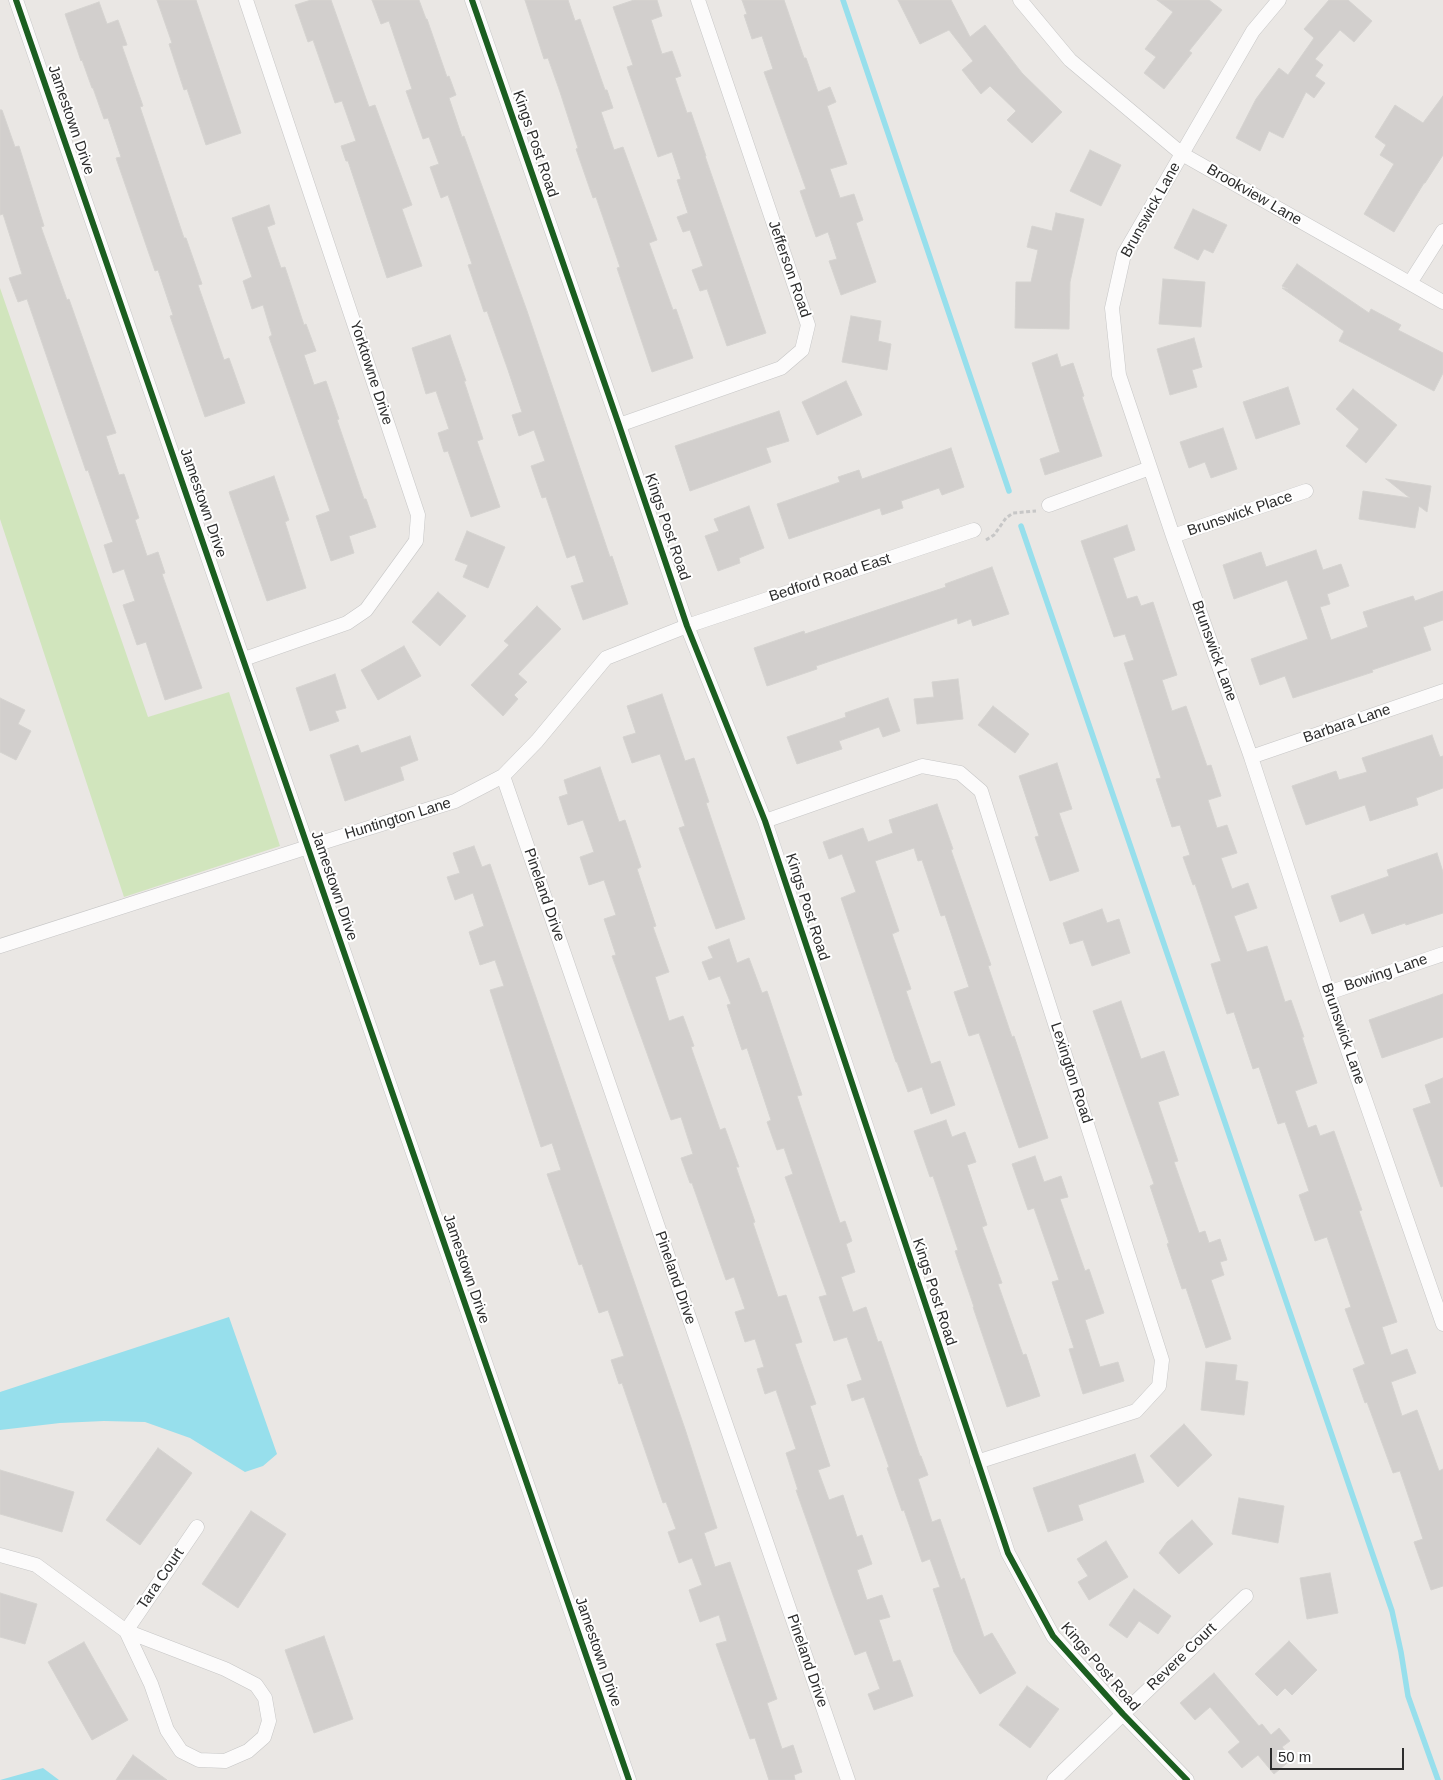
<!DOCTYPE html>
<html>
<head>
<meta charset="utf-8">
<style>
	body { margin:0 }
	#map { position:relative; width:1443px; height:1780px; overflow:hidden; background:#eae7e4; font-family:Helvetica,sans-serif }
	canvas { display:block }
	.scale { position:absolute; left:1270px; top:1748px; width:134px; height:22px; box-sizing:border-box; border:2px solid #2d2d2d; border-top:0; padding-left:6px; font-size:15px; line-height:18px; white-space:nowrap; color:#2d2d2d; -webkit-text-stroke:4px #fff; paint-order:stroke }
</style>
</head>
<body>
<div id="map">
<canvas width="1443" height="1780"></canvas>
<div class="scale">50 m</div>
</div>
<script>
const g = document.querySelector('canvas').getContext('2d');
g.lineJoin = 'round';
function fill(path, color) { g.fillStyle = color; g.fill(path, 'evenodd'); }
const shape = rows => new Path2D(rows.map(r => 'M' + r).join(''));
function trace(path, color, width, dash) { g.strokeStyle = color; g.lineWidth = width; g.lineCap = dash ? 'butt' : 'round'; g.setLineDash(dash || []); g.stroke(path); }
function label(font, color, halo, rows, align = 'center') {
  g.font = font + ' Helvetica,sans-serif'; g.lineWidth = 4; g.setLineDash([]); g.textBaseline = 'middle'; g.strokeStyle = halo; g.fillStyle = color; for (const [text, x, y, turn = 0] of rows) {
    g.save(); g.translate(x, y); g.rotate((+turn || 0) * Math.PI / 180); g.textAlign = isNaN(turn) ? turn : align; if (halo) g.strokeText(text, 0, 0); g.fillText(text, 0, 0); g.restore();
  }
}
const green = shape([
	[0,288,148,717,229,692,280,846,124,897,0,519]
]);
const water = shape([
	[229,1317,277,1454,263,1466,245,1472,190,1438,145,1422,104,1421,60,1423,0,1430,0,1392],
	[43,1768,59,1780,0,1780]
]);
const stream = shape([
	[843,0,1009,491],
	[1021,526,1392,1611,1401,1652,1408,1696,1438,1780]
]);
const building = shape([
	[157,0,196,0,241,133,206,145,187,89,184,90,169,44,172,43,157,0],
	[311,0,331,0,369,107,375,105,412,205,402,209,422,266,387,278,348,161,346,161,341,146,356,141,342,101,335,103,313,40,308,42,295,5,311,0],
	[372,0,419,0,426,19,427,19,447,77,449,76,456,95,449,98,462,137,464,136,527,311,610,557,612,556,628,604,583,620,571,586,584,582,575,555,567,558,546,497,542,498,531,466,545,461,534,430,519,436,512,415,522,412,508,370,487,311,484,312,468,265,472,264,448,195,441,198,430,167,439,164,429,137,423,139,406,91,412,89,389,21,381,24,372,0],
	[525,0,568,0,575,21,580,19,605,90,607,90,613,108,601,112,614,150,623,147,657,240,649,243,673,310,676,309,693,358,652,372,617,268,620,267,596,197,593,198,576,149,578,148,560,92,548,58,544,59,525,0],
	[634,0,657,0,662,16,651,20,662,54,672,51,681,76,675,78,687,113,691,112,706,156,705,156,766,333,727,346,707,289,700,291,692,270,703,266,690,230,683,232,677,217,688,213,677,180,681,179,672,152,658,157,627,67,633,65,613,7,634,0],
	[742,0,784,0,804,58,806,58,818,92,830,87,836,102,827,106,847,164,830,169,840,198,854,194,863,220,856,223,876,282,841,295,829,261,837,259,828,232,816,237,800,191,806,189,764,72,773,69,762,36,752,39,744,15,747,14,742,0],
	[898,0,951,0,970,37,985,25,1022,73,1062,112,1032,143,1007,120,1016,111,990,86,981,94,962,70,973,61,949,30,920,44,898,0],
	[1157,0,1209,0,1222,10,1189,51,1192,53,1164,89,1144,73,1156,57,1145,49,1173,12,1157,0],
	[1329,0,1348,0,1372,21,1354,42,1340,30,1315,59,1323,65,1315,76,1325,83,1314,98,1306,92,1283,138,1269,131,1260,151,1236,138,1256,99,1279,68,1288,75,1314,38,1304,29,1329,0],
	[99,2,107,24,118,20,127,45,122,46,143,106,140,107,184,238,186,238,202,284,198,285,224,360,229,358,245,403,205,417,170,316,173,315,158,270,155,271,116,158,121,157,108,118,104,119,93,88,92,88,82,60,81,61,65,14,99,2],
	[1443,96,1443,155,1425,183,1424,183,1394,232,1364,214,1394,164,1380,155,1386,145,1375,137,1395,105,1423,123,1443,96],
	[0,110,2,110,15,147,19,146,44,226,41,227,67,300,69,299,116,433,106,436,119,475,124,474,139,518,135,520,147,556,158,552,165,573,162,574,202,688,165,700,146,642,137,645,123,605,135,601,124,569,113,573,104,545,113,542,88,470,86,471,27,299,18,302,9,278,22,274,3,214,0,215,0,110],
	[1090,150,1121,165,1101,206,1070,191,1090,150],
	[269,205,275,224,267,227,281,268,285,267,304,325,306,324,316,351,304,355,314,385,326,381,339,419,337,420,364,499,366,499,376,527,349,536,354,553,331,561,316,516,330,511,269,337,272,335,263,305,252,309,243,281,252,277,232,218,269,205],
	[1193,209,1227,225,1213,253,1204,249,1198,260,1174,248,1193,209],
	[1056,213,1084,219,1070,282,1069,329,1015,328,1016,282,1031,282,1038,250,1027,247,1032,226,1052,231,1056,213],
	[1297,264,1369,313,1371,309,1401,325,1398,330,1443,353,1443,373,1434,391,1339,341,1344,331,1282,288,1288,289,1282,286,1297,264],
	[1163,279,1205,282,1201,327,1159,324,1163,279],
	[851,316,881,321,878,341,891,344,887,370,842,362,851,316],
	[450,335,466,381,464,381,483,439,477,441,500,507,471,517,448,451,444,452,438,433,449,429,436,391,426,394,412,348,450,335],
	[1194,338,1202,367,1192,370,1197,387,1170,395,1157,349,1194,338],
	[1057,354,1061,367,1073,363,1084,396,1082,397,1102,456,1045,475,1040,459,1060,452,1032,363,1057,354],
	[846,381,862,415,817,435,802,402,846,381],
	[1288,387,1300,424,1256,439,1243,402,1288,387],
	[1353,389,1397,425,1366,463,1346,446,1359,429,1336,409,1353,389],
	[779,411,789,441,766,448,771,462,690,491,675,446,779,411],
	[1223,428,1237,469,1211,478,1205,462,1189,468,1180,442,1223,428],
	[951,448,964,487,942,495,939,488,901,501,903,508,882,515,880,508,789,539,777,504,840,482,838,477,859,470,862,479,951,448],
	[274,476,289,520,285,522,306,588,267,601,229,492,274,476],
	[1386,479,1431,486,1427,512,1419,506,1415,528,1359,519,1363,491,1410,498,1386,479],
	[749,506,764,548,739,558,740,563,718,571,705,536,719,531,714,519,749,506],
	[1127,525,1135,550,1113,558,1127,599,1137,596,1141,606,1153,602,1177,675,1162,680,1172,711,1186,706,1207,766,1211,765,1221,796,1208,800,1217,828,1227,825,1237,853,1221,858,1232,889,1248,883,1257,908,1234,916,1247,952,1267,946,1285,1002,1291,1000,1304,1037,1302,1037,1317,1083,1295,1091,1308,1128,1316,1125,1320,1136,1334,1131,1362,1210,1359,1211,1397,1322,1382,1327,1391,1355,1407,1349,1416,1373,1391,1382,1402,1416,1417,1410,1439,1471,1443,1469,1443,1586,1431,1590,1414,1542,1423,1539,1400,1471,1393,1473,1367,1402,1365,1403,1353,1369,1365,1364,1345,1309,1351,1307,1327,1237,1315,1241,1299,1195,1309,1191,1285,1122,1278,1124,1259,1067,1253,1069,1234,1012,1227,1014,1211,964,1221,961,1195,884,1193,885,1183,857,1190,855,1180,825,1172,827,1156,779,1161,778,1124,663,1134,660,1125,634,1114,637,1081,541,1127,525],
	[467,531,505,547,488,588,463,577,468,565,455,560,467,531],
	[1316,550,1323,570,1341,564,1349,586,1327,594,1330,604,1320,607,1331,640,1368,627,1363,612,1413,596,1415,601,1443,591,1443,620,1423,627,1431,650,1372,670,1373,672,1293,698,1285,676,1260,685,1251,659,1308,639,1287,580,1234,599,1223,565,1261,552,1266,567,1316,550],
	[992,567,1009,614,973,626,971,619,958,624,957,618,816,666,817,669,767,686,754,648,804,631,805,634,946,587,945,584,992,567],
	[438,592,466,616,440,646,412,622,438,592],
	[537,606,561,629,518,674,527,682,514,695,518,699,503,716,471,685,509,645,504,641,537,606],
	[404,646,421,676,378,700,361,670,404,646],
	[335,674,346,708,335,711,339,721,310,731,296,688,335,674],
	[958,679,963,719,917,724,914,699,934,697,932,682,958,679],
	[662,694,685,761,694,758,709,802,706,803,745,919,716,929,679,828,685,826,660,754,632,763,623,737,636,733,627,706,662,694],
	[0,698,25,710,18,724,31,731,16,760,0,752,0,698],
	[888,698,900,731,883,737,879,727,839,741,842,749,797,764,787,737,846,717,845,713,888,698],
	[993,706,1029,734,1015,753,978,725,993,706],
	[1432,735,1440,757,1443,756,1443,788,1416,798,1418,805,1370,821,1365,805,1306,825,1292,786,1336,771,1339,780,1367,772,1362,758,1432,735],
	[410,736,418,760,400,767,404,780,345,801,330,755,358,745,361,753,410,736],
	[1057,763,1072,809,1059,813,1079,871,1050,881,1035,837,1039,836,1019,776,1057,763],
	[600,767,619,822,625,820,641,867,637,869,656,926,653,927,669,972,655,977,669,1021,683,1016,694,1046,691,1047,720,1130,725,1128,739,1167,736,1167,755,1222,753,1223,778,1297,786,1295,802,1342,795,1344,816,1404,810,1406,830,1466,818,1470,829,1500,843,1495,857,1537,862,1535,872,1564,857,1570,867,1600,882,1595,890,1617,879,1620,893,1662,900,1660,913,1696,874,1710,868,1694,880,1689,866,1651,855,1655,833,1595,796,1490,798,1490,786,1453,796,1449,776,1390,765,1394,757,1369,764,1367,755,1339,745,1342,735,1312,745,1309,734,1277,726,1280,692,1183,690,1183,681,1158,693,1154,681,1117,671,1120,612,956,616,955,604,919,616,915,604,880,589,885,580,857,594,852,583,820,568,825,559,797,568,794,564,780,600,767],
	[937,804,953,849,951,850,991,965,988,966,1012,1037,1014,1036,1048,1138,1019,1148,979,1033,969,1036,954,992,969,987,945,915,941,916,922,860,918,861,914,848,875,861,899,931,892,934,911,989,906,991,931,1064,940,1061,955,1105,931,1114,922,1087,908,1092,897,1062,896,1062,841,898,856,892,842,854,829,859,823,842,863,828,868,842,893,833,889,820,937,804],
	[474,846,482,867,490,864,685,1429,717,1528,704,1533,715,1567,730,1562,777,1699,767,1703,782,1749,793,1745,802,1772,794,1775,795,1780,769,1780,755,1738,750,1739,716,1644,727,1641,719,1615,700,1622,689,1590,702,1585,692,1558,679,1563,668,1532,676,1529,666,1502,663,1503,622,1383,619,1384,611,1360,624,1356,608,1310,599,1313,582,1264,579,1265,547,1174,561,1170,552,1143,541,1147,490,990,504,986,495,960,480,965,469,932,484,926,473,893,455,900,447,877,460,873,453,853,474,846],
	[1437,853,1443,872,1443,913,1406,925,1405,923,1372,934,1364,913,1340,922,1331,896,1389,876,1387,870,1437,853],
	[1102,909,1107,923,1119,919,1130,953,1092,966,1083,940,1070,944,1063,923,1102,909],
	[729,939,737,963,749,958,762,993,767,991,802,1095,797,1096,840,1223,845,1221,852,1241,846,1244,855,1272,841,1277,853,1312,866,1307,878,1342,881,1341,920,1456,921,1456,928,1475,918,1479,932,1522,940,1519,961,1580,964,1578,984,1637,992,1633,1016,1673,980,1694,954,1652,933,1589,940,1587,930,1559,922,1562,904,1510,902,1511,887,1468,889,1467,864,1397,852,1401,847,1385,862,1380,847,1337,834,1341,819,1297,827,1295,785,1177,793,1174,784,1148,777,1150,767,1122,771,1120,747,1048,742,1050,727,1005,731,1004,720,976,709,980,702,962,713,958,708,947,729,939],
	[1443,994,1443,1037,1382,1058,1369,1020,1443,994],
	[1121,1001,1141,1059,1164,1051,1179,1095,1158,1102,1178,1161,1174,1162,1199,1233,1205,1231,1209,1243,1220,1239,1227,1260,1220,1262,1224,1275,1211,1280,1231,1339,1206,1348,1186,1288,1182,1289,1167,1244,1169,1243,1150,1186,1154,1184,1093,1011,1121,1001],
	[1443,1078,1443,1186,1441,1187,1413,1109,1431,1103,1425,1085,1443,1078],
	[946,1120,952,1137,965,1132,976,1162,967,1165,987,1225,982,1227,1002,1283,998,1284,1023,1355,1026,1354,1040,1396,1007,1407,973,1307,974,1307,955,1251,958,1250,933,1176,930,1177,914,1131,946,1120],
	[1035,1156,1044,1182,1061,1176,1068,1197,1060,1199,1085,1271,1089,1269,1104,1313,1085,1320,1100,1367,1118,1362,1124,1381,1083,1394,1069,1349,1074,1348,1052,1282,1059,1280,1034,1208,1028,1210,1012,1164,1035,1156],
	[1206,1362,1237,1365,1235,1380,1248,1382,1244,1415,1201,1410,1206,1362],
	[1184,1424,1212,1455,1178,1487,1150,1456,1184,1424],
	[158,1448,192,1473,140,1545,106,1520,158,1448],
	[1135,1454,1144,1482,1078,1505,1083,1520,1048,1532,1033,1488,1135,1454],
	[0,1470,74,1492,62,1532,0,1514,0,1470],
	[1239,1498,1284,1506,1278,1543,1232,1534,1239,1498],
	[251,1511,286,1534,238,1608,202,1584,251,1511],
	[1192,1520,1213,1544,1179,1574,1159,1553,1167,1542,1192,1520],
	[1106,1541,1128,1577,1089,1600,1078,1582,1088,1576,1077,1559,1106,1541],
	[1330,1573,1338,1613,1307,1619,1300,1578,1330,1573],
	[1134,1589,1171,1616,1158,1634,1139,1621,1127,1638,1109,1625,1134,1589],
	[0,1593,37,1604,25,1644,0,1637,0,1593],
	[324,1636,353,1719,314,1733,285,1650,324,1636],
	[1289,1641,1317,1670,1292,1695,1285,1688,1277,1696,1255,1674,1289,1641],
	[84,1642,128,1720,92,1740,48,1662,84,1642],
	[1214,1673,1259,1726,1262,1724,1271,1735,1279,1728,1290,1741,1282,1747,1292,1759,1274,1774,1258,1755,1242,1768,1228,1752,1240,1742,1210,1707,1195,1720,1180,1703,1214,1673],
	[1027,1686,1059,1709,1030,1748,999,1725,1027,1686],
	[133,1755,167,1780,116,1780,133,1755]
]);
const path = shape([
	[986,540,994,535,1006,518,1013,513,1036,511]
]);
const street = shape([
	[16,0,629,1780],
	[472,0,619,425,687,626,765,821,1008,1553,1053,1636,1123,1714,1187,1780],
	[1020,0,1070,60,1182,154,1443,302],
	[1279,0,1253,31,1124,254,1112,308,1119,375,1173,536,1251,757,1328,993,1443,1324],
	[1410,283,1443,231],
	[619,425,781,368,802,350,808,325,698,0],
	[1049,505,1150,468],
	[1173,536,1306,491],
	[244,659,347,623,366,610,416,541,418,515,246,0],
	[1251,757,1443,691],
	[503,776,848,1780],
	[765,821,922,766,960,773,981,791,1162,1360,1159,1386,1136,1411,977,1462],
	[0,946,308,847,455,801,503,776,537,741,606,658,687,626,974,530],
	[1328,993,1443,954],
	[0,1555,36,1565,126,1631,225,1669,256,1685,265,1698,269,1721,264,1737,248,1751,225,1761,199,1760,181,1751,167,1730,151,1684,126,1631],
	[126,1631,197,1527],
	[1054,1780,1246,1596]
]);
const cycleway = shape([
	[16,0,629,1780],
	[472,0,619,425,687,626,765,821,1008,1553,1053,1636,1123,1714,1187,1780]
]);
const streetNames = [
	["Jamestown Drive",71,120,71],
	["Kings Post Road",535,144,71],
	["Brookview Lane",1254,195,30],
	["Brunswick Lane",1151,210,-61],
	["Jefferson Road",789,269,71],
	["Yorktowne Drive",371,373,72],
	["Jamestown Drive",203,503,71],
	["Brunswick Place",1240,514,-19],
	["Kings Post Road",667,527,71],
	["Bedford Road East",830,578,-18],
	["Brunswick Lane",1214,651,70],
	["Barbara Lane",1347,724,-19],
	["Huntington Lane",398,819,-17],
	["Jamestown Drive",334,886,71],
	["Pineland Drive",544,895,71],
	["Kings Post Road",807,907,72],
	["Bowing Lane",1386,973,-19],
	["Brunswick Lane",1343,1034,71],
	["Lexington Road",1071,1073,72],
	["Jamestown Drive",466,1269,71],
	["Pineland Drive",675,1278,71],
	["Kings Post Road",934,1292,72],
	["Tara Court",161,1579,-56],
	["Jamestown Drive",598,1652,71],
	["Revere Court",1182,1657,-44],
	["Pineland Drive",807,1661,71],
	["Kings Post Road",1100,1667,49]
];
fill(green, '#d1e5bd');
fill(water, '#97dfec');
trace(stream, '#97dfec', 5.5);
fill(building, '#d2cfcd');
trace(building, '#d5d3d0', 1);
trace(street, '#c6c6c6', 15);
trace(path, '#c7c7c7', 3, [4, 2.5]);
trace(street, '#fcfbfb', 14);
trace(cycleway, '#1b5e20', 6);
label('15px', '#2d2d2d', '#fff', streetNames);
</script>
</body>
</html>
